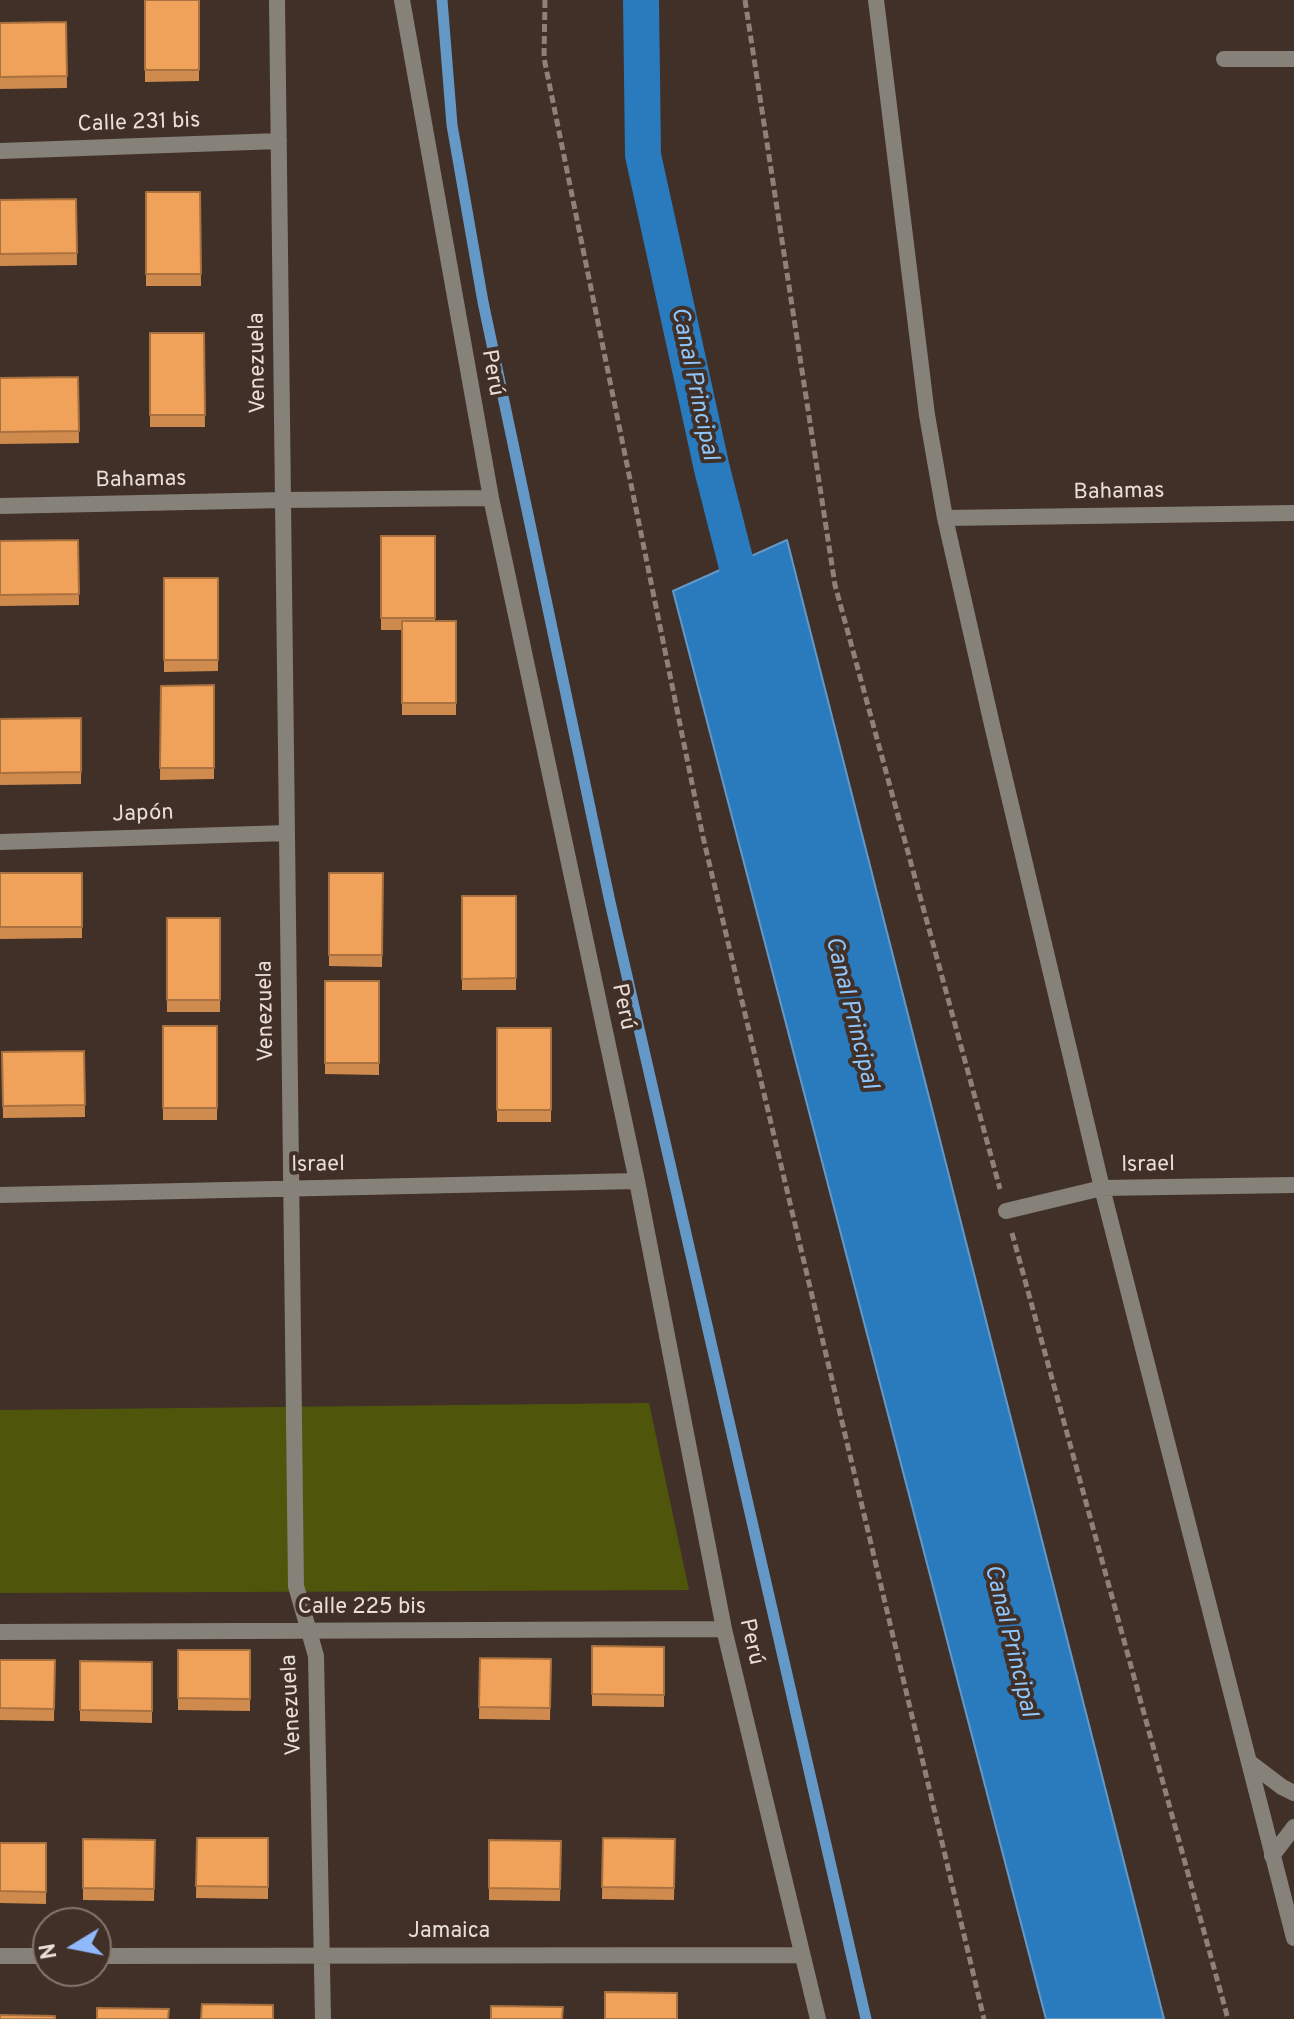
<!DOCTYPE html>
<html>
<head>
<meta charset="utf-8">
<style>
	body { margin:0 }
	#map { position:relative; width:1294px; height:2019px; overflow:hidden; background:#413028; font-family:Overpass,sans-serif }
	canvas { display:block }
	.north { position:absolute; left:32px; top:1907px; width:80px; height:80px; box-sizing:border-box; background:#413028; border:2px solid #85766f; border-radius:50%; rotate:260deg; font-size:22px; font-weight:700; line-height:32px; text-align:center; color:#eaded9 }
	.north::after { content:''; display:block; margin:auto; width:28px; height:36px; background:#90b8fd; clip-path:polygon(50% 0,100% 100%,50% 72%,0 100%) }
</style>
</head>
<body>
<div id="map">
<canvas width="1294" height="2019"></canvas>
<div class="north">N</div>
</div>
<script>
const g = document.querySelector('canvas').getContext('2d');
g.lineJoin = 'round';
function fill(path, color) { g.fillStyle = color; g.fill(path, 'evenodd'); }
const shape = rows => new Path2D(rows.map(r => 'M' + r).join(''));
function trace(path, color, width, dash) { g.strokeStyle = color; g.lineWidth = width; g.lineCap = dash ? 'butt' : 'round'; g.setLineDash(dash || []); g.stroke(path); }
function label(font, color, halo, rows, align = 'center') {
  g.font = font + ' Overpass,sans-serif'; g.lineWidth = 8; g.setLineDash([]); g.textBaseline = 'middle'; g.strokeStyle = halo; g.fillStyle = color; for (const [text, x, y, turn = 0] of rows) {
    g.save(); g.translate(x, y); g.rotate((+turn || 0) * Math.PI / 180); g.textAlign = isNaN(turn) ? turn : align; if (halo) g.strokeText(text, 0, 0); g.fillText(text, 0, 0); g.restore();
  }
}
const green = shape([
	[649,1403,689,1590,0,1593,0,1410]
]);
const water = shape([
	[787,540,1164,2019,1046,2019,673,591,787,540]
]);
const stream = shape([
	[442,0,452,125,483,302,610,902,866,2019]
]);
const canal = shape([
	[641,0,643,155,712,469,748,610]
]);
const path = shape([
	[545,0,544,58,703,837,984,2019],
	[745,0,835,585,1000,1189],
	[1012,1233,1228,2019]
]);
const minor = shape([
	[277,0,296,1586,316,1656,323,2019],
	[402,0,491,498,637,1181,724,1629,818,2019],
	[876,0,927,415,945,518,993,729,1102,1188,1294,1938],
	[1224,59,1294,59],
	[0,151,279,141],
	[0,506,283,500,491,498],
	[945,518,1294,513],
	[0,842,287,833],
	[0,1195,637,1181],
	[1006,1211,1102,1188,1294,1185],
	[0,1632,724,1629],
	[1249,1762,1282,1787,1294,1793],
	[1272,1856,1294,1827],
	[0,1956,48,1956],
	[96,1956,802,1955]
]);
const wall = shape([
	[145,0,199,0,199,81,145,82],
	[66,22,67,88,0,89,0,23],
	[146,192,200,192,201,286,146,286],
	[76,199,77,265,0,266,0,200],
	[150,333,204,333,205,427,150,427],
	[78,377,79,443,0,444,0,378],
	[381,536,435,536,435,621,456,621,456,715,402,715,402,630,381,630],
	[78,540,79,605,0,606,0,541],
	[164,578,218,578,218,671,164,672],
	[214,685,214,779,160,780,161,686],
	[81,718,81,784,0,785,0,719],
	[0,873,82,873,82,938,0,939],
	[329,873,383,873,382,967,329,966],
	[462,896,516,896,516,990,462,990],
	[167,918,220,918,220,1012,167,1012],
	[325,981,379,981,379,1075,325,1074],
	[163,1026,217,1026,217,1120,163,1120],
	[497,1028,551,1028,551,1122,497,1122],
	[84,1051,85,1117,3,1118,2,1052],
	[592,1646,664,1647,664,1707,592,1706],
	[178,1650,250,1650,250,1711,178,1710],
	[480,1658,551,1659,550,1720,479,1719],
	[0,1660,55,1660,54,1721,0,1720],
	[80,1661,152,1662,152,1723,80,1721],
	[197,1838,268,1838,268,1899,196,1898],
	[603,1838,675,1839,674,1900,602,1899],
	[83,1839,155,1840,154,1901,83,1900],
	[489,1840,561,1841,560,1901,489,1900],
	[0,1843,46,1843,46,1904,0,1903]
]);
const building = shape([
	[145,0,199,0,199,70,145,70,145,0],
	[66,22,67,76,0,77,0,23,66,22],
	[146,192,200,192,201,274,146,274,146,192],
	[76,199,77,253,0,254,0,200,76,199],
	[150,333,204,333,205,415,150,415,150,333],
	[78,377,79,431,0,432,0,378,78,377],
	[381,536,435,536,435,618,381,618,381,536],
	[78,540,79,594,0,595,0,541,78,540],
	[164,578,218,578,218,660,164,660,164,578],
	[402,621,456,621,456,703,402,703,402,621],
	[214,685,214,768,160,768,161,686,214,685],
	[81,718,81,772,0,773,0,719,81,718],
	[0,873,82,873,82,927,0,927,0,873],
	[329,873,383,873,382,955,329,955,329,873],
	[462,896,516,896,516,978,462,979,462,896],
	[167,918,220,918,220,1000,167,1000,167,918],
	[325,981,379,981,379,1063,325,1063,325,981],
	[163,1026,217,1026,217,1108,163,1108,163,1026],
	[497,1028,551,1028,551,1110,497,1110,497,1028],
	[84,1051,85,1105,3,1106,2,1052,84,1051],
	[592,1646,664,1647,664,1695,592,1694,592,1646],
	[178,1650,250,1650,250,1699,178,1698,178,1650],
	[480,1658,551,1659,550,1708,479,1707,480,1658],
	[0,1660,55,1660,54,1709,0,1708,0,1660],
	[80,1661,152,1662,152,1711,80,1710,80,1661],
	[197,1838,268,1838,268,1887,196,1886,197,1838],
	[603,1838,675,1839,674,1888,602,1887,603,1838],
	[83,1839,155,1840,154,1889,83,1888,83,1839],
	[489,1840,561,1841,560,1889,489,1888,489,1840],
	[0,1843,46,1843,46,1892,0,1891,0,1843],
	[605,1992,677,1993,677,2019,605,2019,605,1992],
	[202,2004,273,2005,273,2019,201,2019,202,2004],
	[491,2006,563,2007,562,2019,491,2019,491,2006],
	[97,2008,169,2009,168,2019,97,2019,97,2008],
	[0,2015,55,2016,55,2019,0,2019,0,2015]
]);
const streetNames = [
	["Calle 231 bis",139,124,-2],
	["Venezuela",259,363,-91],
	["Perú",491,373,80],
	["Bahamas",141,481,-1],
	["Bahamas",1119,493,-1],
	["Japón",143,815,-2],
	["Perú",622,1007,78],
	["Venezuela",267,1011,-91],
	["Israel",318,1166,-1],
	["Israel",1148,1166,-1],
	["Calle 225 bis",362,1609],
	["Perú",750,1642,77],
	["Venezuela",293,1705,-93],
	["Jamaica",449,1933]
];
const waterNames = [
	["Canal Principal",693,384,78],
	["Canal Principal",850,1013,76],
	["Canal Principal",1009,1641,76]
];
fill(green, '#4f560c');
fill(water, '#2a7abe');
trace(water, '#6498c6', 2);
trace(stream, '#6498c6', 11);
trace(canal, '#2a7abe', 36);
trace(path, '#8f817a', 5, [8, 4]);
trace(minor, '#86827a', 16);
fill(wall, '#cf8b4d');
fill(building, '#f1a25a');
trace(building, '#a9713f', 2);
label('22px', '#eaded9', '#413028', streetNames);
label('italic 24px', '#8fc6fb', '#413028', waterNames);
</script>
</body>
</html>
